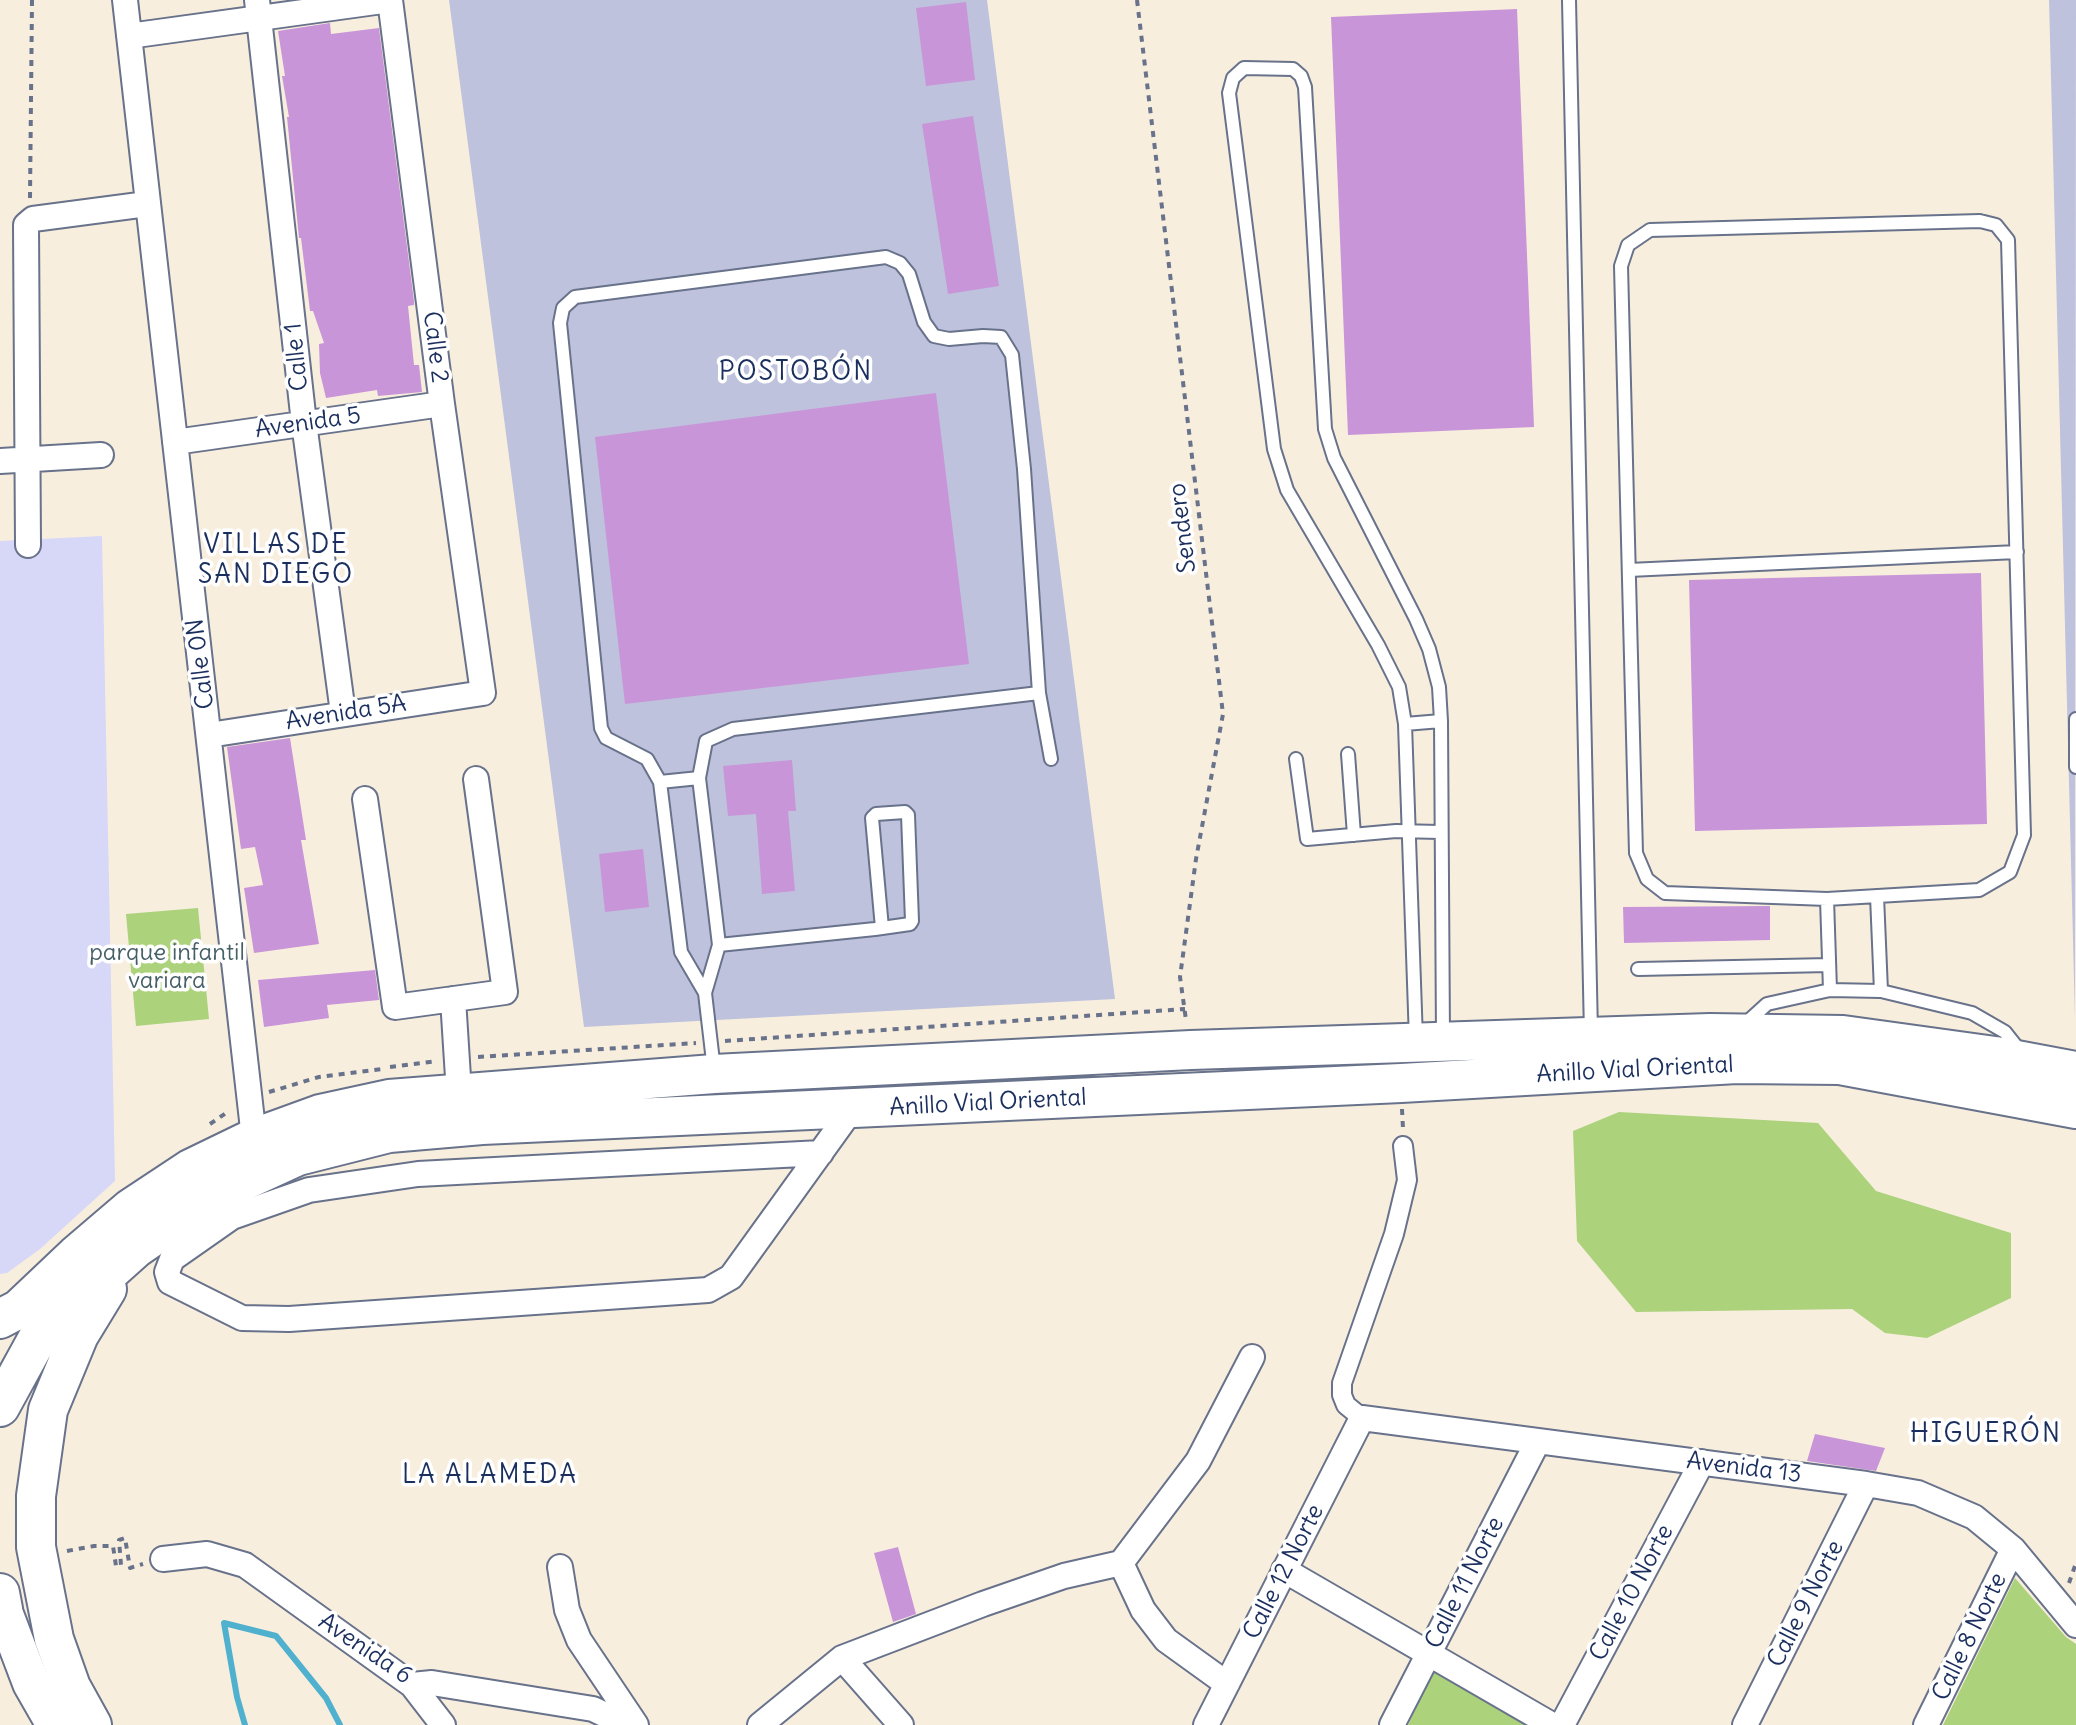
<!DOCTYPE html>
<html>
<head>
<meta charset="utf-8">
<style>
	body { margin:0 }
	canvas { display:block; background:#f8eede }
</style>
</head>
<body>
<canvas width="2076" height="1725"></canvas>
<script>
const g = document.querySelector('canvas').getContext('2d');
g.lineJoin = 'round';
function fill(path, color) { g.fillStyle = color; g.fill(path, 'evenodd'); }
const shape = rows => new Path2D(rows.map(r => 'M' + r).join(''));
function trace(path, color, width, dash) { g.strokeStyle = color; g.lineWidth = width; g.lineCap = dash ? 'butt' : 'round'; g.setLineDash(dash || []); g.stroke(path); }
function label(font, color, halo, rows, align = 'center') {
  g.font = font + ' Delius,sans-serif'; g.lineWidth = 7; g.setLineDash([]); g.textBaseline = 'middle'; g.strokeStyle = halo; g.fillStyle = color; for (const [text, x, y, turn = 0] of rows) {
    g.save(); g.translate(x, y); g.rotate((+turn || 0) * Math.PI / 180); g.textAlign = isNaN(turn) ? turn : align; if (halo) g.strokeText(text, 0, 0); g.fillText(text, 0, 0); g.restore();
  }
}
const built = shape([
	[102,536,115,1181,40,1249,7,1273,0,1274,0,541]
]);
const industrial = shape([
	[449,0,987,0,1115,999,584,1027],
	[2049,0,2076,0,2075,1018]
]);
const green = shape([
	[198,908,209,1019,136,1026,126,914],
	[1619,1112,1818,1123,1876,1191,2011,1233,2011,1298,1927,1338,1885,1333,1852,1309,1636,1312,1577,1241,1573,1131],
	[2015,1578,2066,1637,2076,1644,2076,1725,1943,1725],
	[1436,1665,1529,1725,1408,1725]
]);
const stream = shape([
	[245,1725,237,1697,224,1623,276,1636,326,1698,340,1725]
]);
const building = shape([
	[966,2,975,80,926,86,916,8],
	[1517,9,1534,427,1348,435,1331,17],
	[330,23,331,34,379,28,414,301,414,305,408,306,414,365,419,365,422,392,378,396,377,390,326,398,320,373,319,344,324,343,313,311,310,311,301,238,299,238,287,117,289,117,282,76,285,76,278,31],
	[973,116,999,286,948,294,922,124],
	[936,393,969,664,625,704,595,437],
	[1981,573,1987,824,1695,831,1689,580],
	[290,738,306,840,301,840,319,944,254,953,244,888,263,885,255,847,241,849,227,747],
	[792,760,796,811,788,811,795,891,762,894,756,814,728,816,723,766],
	[643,849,649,907,605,912,599,854],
	[1770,906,1770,940,1624,943,1623,907],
	[375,970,379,1000,327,1005,329,1018,264,1027,258,980],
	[1815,1434,1885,1448,1876,1471,1807,1461],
	[898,1547,916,1614,893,1622,874,1553]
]);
const path = shape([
	[1137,0,1223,714,1196,859,1180,977,1186,1020],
	[30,198,32,0],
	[725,1041,1185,1009],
	[478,1057,696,1043],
	[390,1067,437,1061],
	[269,1092,319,1077,382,1069],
	[1402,1109,1403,1129],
	[210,1124,229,1111],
	[67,1551,94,1546,113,1546,116,1566,121,1565,119,1540,125,1538,130,1568,143,1564],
	[2069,1583,2076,1563]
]);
const service = shape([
	[1569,0,1591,1033],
	[1980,221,1996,225,2008,240,2024,835,2010,872,1979,890,1827,899,1665,893,1647,879,1636,853,1621,266,1628,245,1650,230,1980,221],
	[1629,570,2017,552],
	[2076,719,2076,767],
	[1405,724,1441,721],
	[1348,754,1354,835],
	[1296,759,1307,839,1396,831,1440,832],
	[660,782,699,778],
	[1877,896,1881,991],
	[1827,899,1830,990],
	[719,945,875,929,910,924,912,921,908,815,905,812,876,814,872,818,882,928],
	[1638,969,1829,965],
	[705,993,681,952,660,782,647,759,606,738,601,728,560,323,563,308,575,297,886,257,900,263,909,274,924,322,934,336,949,339,983,336,1001,337,1012,355,1024,469,1039,693,1051,759],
	[1745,1024,1767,1004,1830,990,1881,991,1972,1013,2005,1032,2020,1051],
	[1416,1040,1405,724,1399,687,1378,645,1287,490,1274,449,1229,93,1233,78,1244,68,1293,69,1301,76,1305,87,1325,429,1334,458,1416,619,1429,649,1439,687,1441,721,1443,1039],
	[714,1070,705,993,719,945,699,778,706,741,733,729,1039,693]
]);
const pedestrian = shape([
	[1362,1418,1346,1405,1342,1395,1342,1383,1394,1234,1407,1180,1403,1146]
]);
const minor = shape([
	[125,0,254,1138],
	[257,0,304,423,343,713],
	[129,36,390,0],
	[175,442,442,404],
	[0,461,101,455],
	[28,545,26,225,33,219,147,204],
	[209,735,483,693,442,404,390,0],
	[365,799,395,1007,505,992,476,779],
	[453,999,459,1093],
	[821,1153,418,1174,309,1190,232,1217,172,1259,167,1272,170,1282,242,1318,289,1319,708,1290,731,1277,852,1109],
	[163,1559,207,1554,245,1565,412,1685,443,1725],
	[1121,1563,1143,1610,1166,1640,1227,1684],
	[560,1567,567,1610,579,1640,636,1725],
	[1284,1570,1552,1725],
	[842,1658,901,1725],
	[412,1685,432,1683,593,1709,627,1725],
	[760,1725,842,1658,983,1604,1064,1576,1121,1563,1198,1461,1252,1357],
	[1206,1725,1362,1418,1866,1484,1918,1493,1974,1517,2013,1549,2076,1625],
	[1392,1725,1538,1441],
	[1562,1725,1702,1462],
	[1745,1725,1866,1484],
	[1926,1725,2013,1549]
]);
const primary = shape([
	[3,1609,31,1683,55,1725]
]);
const trunk = shape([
	[0,1319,19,1309,76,1255,131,1208,190,1169,254,1138,320,1114,389,1099,714,1074,1191,1050,1710,1033,1843,1035,1995,1056,2076,1071],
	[0,1407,40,1334,135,1249,213,1195,298,1156,389,1133,482,1125,1401,1083,1737,1064,1840,1065,2076,1109],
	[0,1593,3,1609,0,1630],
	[92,1725,71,1687,54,1639,36,1547,36,1496,48,1410,79,1335,107,1289]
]);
const streetNames = [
	["Calle 2",435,347,83],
	["Calle 1",297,357,-96],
	["Avenida 5",308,423,-8],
	["Sendero",1183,528,-97],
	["Calle 0N",201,664,-97],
	["Avenida 5A",346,713,-9],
	["Anillo Vial Oriental",1635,1070,-3],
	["Anillo Vial Oriental",988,1103,-3],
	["Avenida 13",1744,1468,7],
	["Calle 12 Norte",1284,1572,-63],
	["Calle 11 Norte",1465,1583,-63],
	["Calle 10 Norte",1632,1593,-62],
	["Calle 9 Norte",1806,1604,-63],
	["Calle 8 Norte",1970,1637,-64],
	["Avenida 6",365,1649,34]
];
const parkNames = [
	["parque infantil",167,953],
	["variara",167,981]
];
const neighbourhoodNames = [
	["POSTOBÓN",796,373],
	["VILLAS DE",276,546],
	["SAN DIEGO",276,576],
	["HIGUERÓN",1986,1435],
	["LA ALAMEDA",490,1476]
];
fill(built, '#d7d7f8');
fill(industrial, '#bfc2dd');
fill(green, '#acd27c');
trace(stream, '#50b1cf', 6);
fill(building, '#c895d8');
trace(service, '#68728b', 16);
trace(pedestrian, '#68728b', 22);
trace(minor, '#68728b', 28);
trace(primary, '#68728b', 40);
trace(trunk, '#68728b', 42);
trace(path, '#68728b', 4, [6, 6]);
trace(service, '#fff', 12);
trace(pedestrian, '#fff', 18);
trace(minor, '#fff', 24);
trace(primary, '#fff', 36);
trace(trunk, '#fff', 38);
label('24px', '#1b2f5e', '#fff', streetNames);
label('24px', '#466067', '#fff', parkNames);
g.letterSpacing = '2px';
label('26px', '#1b2f5e', '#fff', neighbourhoodNames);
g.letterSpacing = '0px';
</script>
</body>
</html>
